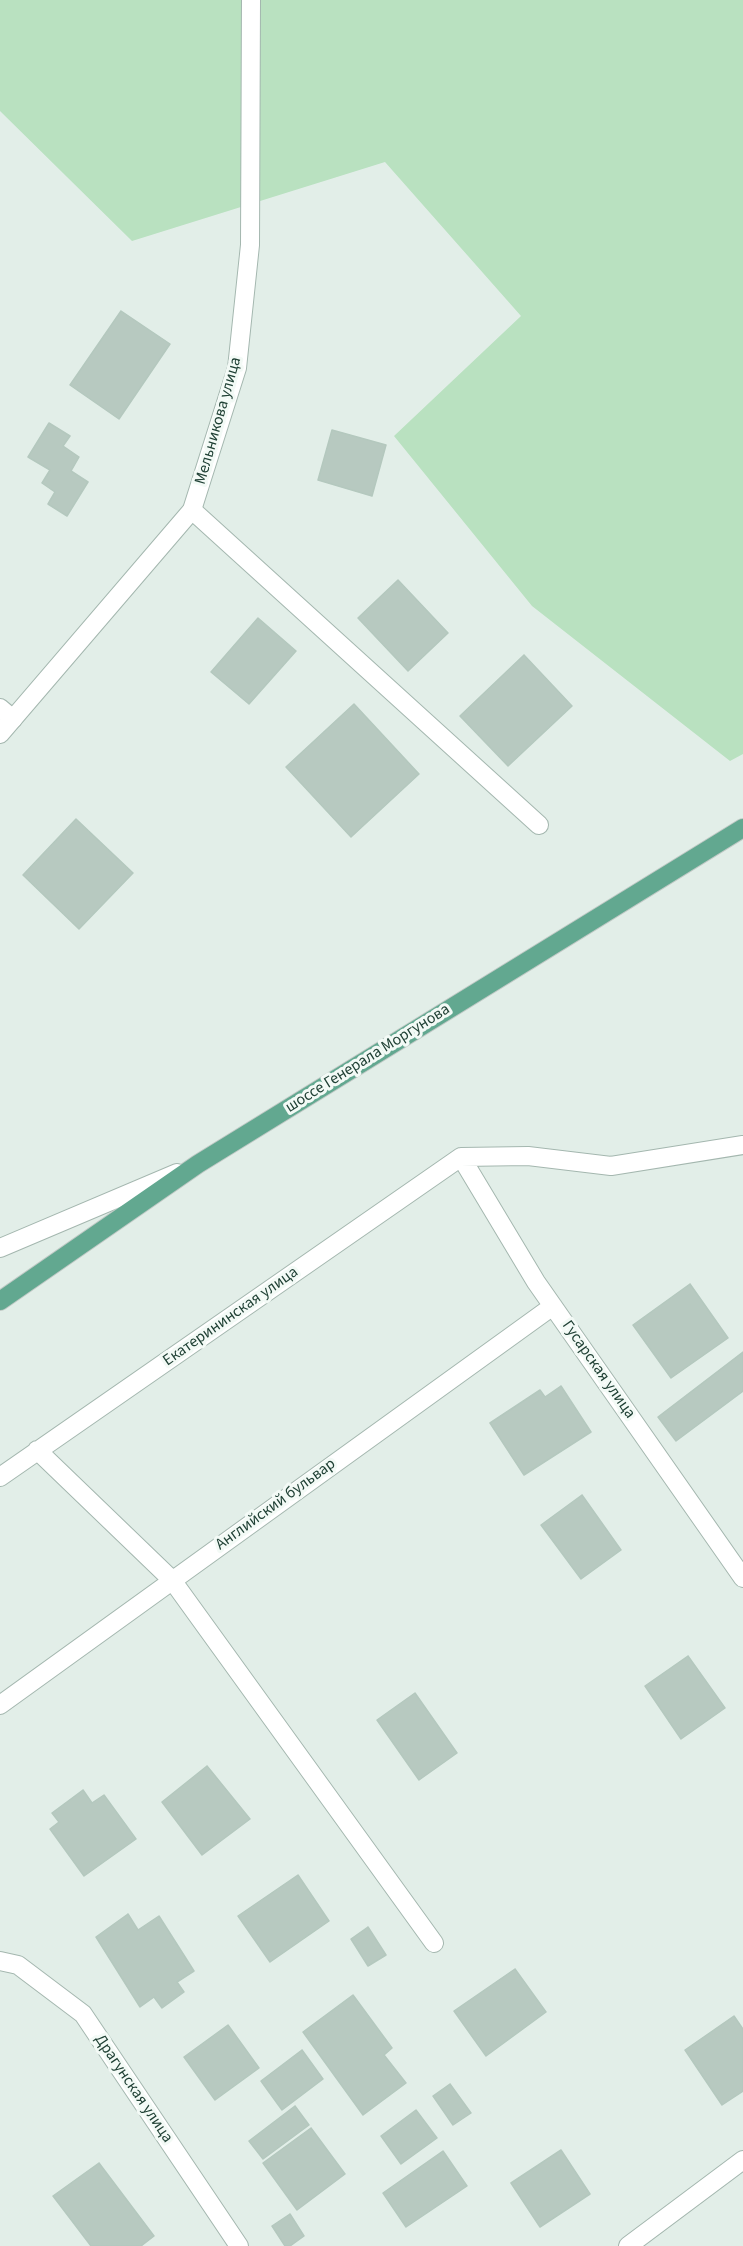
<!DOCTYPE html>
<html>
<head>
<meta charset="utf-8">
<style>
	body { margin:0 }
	canvas { display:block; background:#e2eee8 }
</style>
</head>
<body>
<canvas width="743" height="2246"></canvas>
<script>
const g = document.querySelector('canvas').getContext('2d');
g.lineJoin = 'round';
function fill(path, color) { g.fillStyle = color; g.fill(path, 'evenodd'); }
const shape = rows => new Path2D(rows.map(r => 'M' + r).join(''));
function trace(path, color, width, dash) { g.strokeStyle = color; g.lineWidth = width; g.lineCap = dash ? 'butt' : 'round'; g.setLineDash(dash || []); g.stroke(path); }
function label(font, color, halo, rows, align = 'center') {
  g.font = font + ' "Source Sans 3",sans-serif'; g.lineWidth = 6; g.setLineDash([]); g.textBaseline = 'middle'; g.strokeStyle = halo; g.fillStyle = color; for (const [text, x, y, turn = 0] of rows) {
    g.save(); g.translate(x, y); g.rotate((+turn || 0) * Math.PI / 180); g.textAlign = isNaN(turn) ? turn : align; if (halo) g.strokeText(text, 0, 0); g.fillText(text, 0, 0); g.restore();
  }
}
const green = shape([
	[0,0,743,0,743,754,730,761,532,606,394,436,521,316,385,162,132,241,0,111]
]);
const building = shape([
	[121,311,170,344,119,419,70,385,121,311],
	[49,423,70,436,63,446,79,457,71,471,88,482,67,516,48,504,55,492,42,483,50,470,28,457,49,423],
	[332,430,386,445,372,496,318,480,332,430],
	[398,580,448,633,408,671,358,618,398,580],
	[258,618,296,651,249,704,211,672,258,618],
	[524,655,572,706,508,766,460,716,524,655],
	[354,704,419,774,351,837,286,767,354,704],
	[76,819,133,873,79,929,23,875,76,819],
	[690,1284,728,1338,671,1378,633,1325,690,1284],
	[743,1352,743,1391,676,1441,658,1417,743,1352],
	[561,1386,591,1432,524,1475,490,1423,540,1390,545,1397,561,1386],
	[582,1495,621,1550,581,1579,541,1525,582,1495],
	[688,1656,725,1708,681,1739,645,1686,688,1656],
	[415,1693,457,1753,419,1780,377,1720,415,1693],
	[207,1766,250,1819,202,1855,162,1802,207,1766],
	[83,1790,92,1803,104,1795,136,1839,84,1876,50,1829,59,1822,52,1813,83,1790],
	[298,1875,329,1921,270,1962,238,1916,298,1875],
	[128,1914,138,1930,159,1916,194,1971,177,1982,184,1992,162,2008,154,1997,140,2007,96,1937,128,1914],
	[368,1927,386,1955,368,1966,351,1939,368,1927],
	[515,1969,546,2012,486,2056,454,2011,515,1969],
	[353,1995,392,2048,384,2055,406,2083,363,2115,303,2032,353,1995],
	[734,2016,743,2029,743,2091,722,2105,685,2050,734,2016],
	[228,2025,259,2068,215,2100,184,2057,228,2025],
	[302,2050,323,2079,282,2110,261,2081,302,2050],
	[450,2084,471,2113,453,2125,433,2096,450,2084],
	[295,2106,309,2125,263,2159,249,2141,295,2106],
	[416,2110,437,2138,401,2164,381,2136,416,2110],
	[311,2128,345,2174,297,2210,263,2163,311,2128],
	[561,2150,590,2194,540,2227,511,2183,561,2150],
	[443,2151,467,2186,406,2227,383,2193,443,2151],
	[99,2163,154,2236,141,2246,91,2246,53,2196,99,2163],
	[290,2214,304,2236,290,2246,285,2246,272,2226,290,2214]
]);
const minor = shape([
	[192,510,539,825],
	[0,708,13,719],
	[461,1157,536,1282,743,1578],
	[461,1157,528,1156,611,1166,743,1145],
	[37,1450,172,1580,434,1943],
	[0,1477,461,1157],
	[0,1705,553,1306],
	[0,1961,18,1965,83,2014,239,2246],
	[628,2246,743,2160]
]);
const tertiary = shape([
	[0,734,192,510,237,368,250,245,251,0],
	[0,1248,177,1173]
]);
const primary = shape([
	[0,1301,198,1164,743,828]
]);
const streetNames = [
	["Мельникова улица",219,421,-74],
	["шоссе Генерала Моргунова",368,1059,-32],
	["Екатерининская улица",231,1317,-35],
	["Гусарская улица",598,1370,55],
	["Английский бульвар",276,1505,-36],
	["Драгунская улица",133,2089,56]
];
fill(green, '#b9e1c0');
fill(building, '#b7c9c0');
trace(building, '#b4c8be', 1.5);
trace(minor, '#a4b7af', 20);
trace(tertiary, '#a4b7af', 20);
trace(primary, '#c1cac6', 20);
trace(minor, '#fff', 18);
trace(tertiary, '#fff', 18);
trace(primary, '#62a890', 18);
label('16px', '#204135', '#f3faf6', streetNames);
</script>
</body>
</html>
